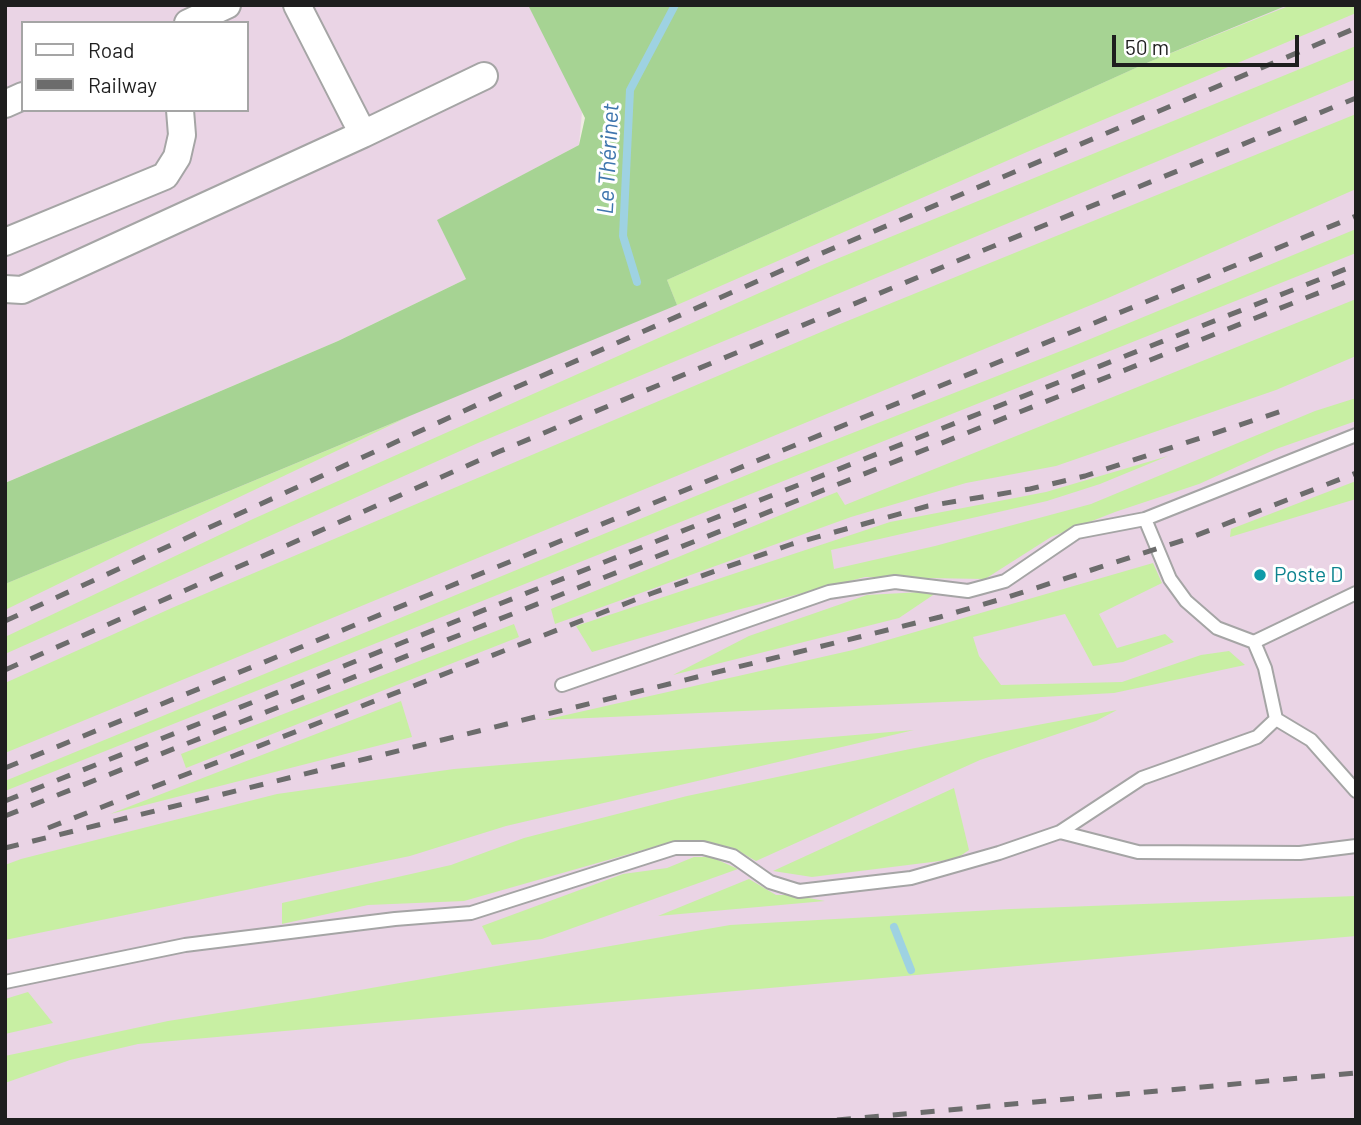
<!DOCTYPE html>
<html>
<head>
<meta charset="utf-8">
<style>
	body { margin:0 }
	#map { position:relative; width:1361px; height:1125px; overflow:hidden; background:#f0ebe2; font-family:Barlow,sans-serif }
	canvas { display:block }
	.frame { position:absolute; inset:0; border:7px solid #1e1e1e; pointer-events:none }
	.legend { position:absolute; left:21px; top:21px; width:228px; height:91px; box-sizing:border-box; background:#fff; border:2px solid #a5a5a5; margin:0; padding:9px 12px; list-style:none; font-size:21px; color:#1e1e1e }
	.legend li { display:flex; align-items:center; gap:14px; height:35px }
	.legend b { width:35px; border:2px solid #a5a5a5 }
	.scale { position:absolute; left:1112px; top:35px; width:187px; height:32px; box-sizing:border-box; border:4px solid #1e1e1e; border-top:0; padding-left:9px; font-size:21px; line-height:24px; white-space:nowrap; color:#1e1e1e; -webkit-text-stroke:5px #fff; paint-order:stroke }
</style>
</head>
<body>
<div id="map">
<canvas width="1361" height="1125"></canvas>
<div class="frame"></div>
<ul class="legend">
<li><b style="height:9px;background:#fff"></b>Road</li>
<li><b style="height:9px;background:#6c6c6c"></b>Railway</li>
</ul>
<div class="scale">50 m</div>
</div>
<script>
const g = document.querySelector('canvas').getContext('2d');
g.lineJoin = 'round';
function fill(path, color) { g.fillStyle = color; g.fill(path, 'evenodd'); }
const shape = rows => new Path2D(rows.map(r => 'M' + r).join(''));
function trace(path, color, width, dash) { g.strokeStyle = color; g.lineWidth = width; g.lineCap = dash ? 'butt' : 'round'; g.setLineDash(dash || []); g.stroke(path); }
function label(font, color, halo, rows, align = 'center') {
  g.font = font + ' Barlow,sans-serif'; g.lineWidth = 6; g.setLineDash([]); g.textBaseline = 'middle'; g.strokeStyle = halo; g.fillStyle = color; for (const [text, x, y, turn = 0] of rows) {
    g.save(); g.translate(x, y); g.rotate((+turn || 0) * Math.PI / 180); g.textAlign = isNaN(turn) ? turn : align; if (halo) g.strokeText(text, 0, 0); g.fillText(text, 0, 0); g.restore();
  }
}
const industrial = shape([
	[5,5,531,5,582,112,579,145,438,220,466,279,338,341,5,483],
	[23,23,247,23,247,110,23,110],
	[1288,5,1356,5,1356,1120,5,1120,5,579,1149,62]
]);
const grass = shape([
	[1291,5,1356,5,1356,13,1027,152,677,305,667,280,1149,62],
	[1356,46,1356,79,478,443,5,654,5,637,253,519,822,265],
	[1356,114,1356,189,1108,298,5,753,5,683,174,607,840,324],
	[1356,229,1356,253,5,791,5,781,771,465,1071,347],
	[1356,299,1356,356,1276,390,1056,466,966,483,851,517,555,624,551,609,837,492,845,505],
	[1356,398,1356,421,1276,449,1199,484,1115,512,1051,537,985,579,865,577,737,610,592,652,576,626,890,522,1046,492,1168,456,1100,484,1047,501,831,550,834,569,935,546,1091,504,1315,411],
	[410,416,132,548,5,610,5,584],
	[1356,481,1356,499,1230,537,1231,529],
	[1153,563,1162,583,1099,614,1117,648,1165,634,1174,642,1123,662,1093,666,1065,614,973,637,979,656,1001,685,1122,682,1201,655,1229,651,1245,665,1114,693,988,700,544,720,853,650],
	[939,591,899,618,673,675,749,636,867,595],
	[514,624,519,637,186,768,181,754],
	[401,701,412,737,110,814],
	[1117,710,1096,721,980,760,756,861,733,848,709,842,664,844,464,901,368,905,282,924,282,903,451,865,524,838,687,796,910,749],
	[914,730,506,826,410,856,5,940,5,865,21,859,277,794,454,769],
	[954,788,969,850,956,859,812,877,773,871],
	[694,857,711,857,738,869,542,939,492,945,482,926,623,874,667,868],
	[749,879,776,895,792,895,825,901,658,916],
	[1356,896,1356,936,138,1044,70,1060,5,1083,5,1056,168,1021,320,997,730,925,1011,909],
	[28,992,53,1023,5,1034,5,999]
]);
const forest = shape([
	[528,5,1288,5,1149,62,667,280,677,305,5,584,5,483,338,341,466,279,437,220,579,145,585,118]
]);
const stream = shape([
	[637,282,623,236,630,90,675,5],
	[894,927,911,970]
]);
const lane = shape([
	[1356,435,1145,519,1170,579,1186,601,1217,628,1254,642,1265,668,1276,719,1311,740,1356,791],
	[1254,642,1356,593],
	[562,685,829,592,895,582,968,591,1005,581,1077,532,1145,519],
	[1060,832,1142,778,1257,737,1276,719],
	[5,982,185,945,395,919,471,913,675,848,703,848,733,856,770,882,799,891,911,878,999,853,1060,832,1138,852,1300,853,1356,846]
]);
const street = shape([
	[188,23,227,5],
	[5,104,23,96],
	[363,134,484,76],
	[5,242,165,176,177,157,182,135,180,110],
	[5,289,22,290,363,134,297,5]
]);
const rail = shape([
	[5,621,503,393,808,259,1356,28],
	[5,670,498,452,957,261,1356,98],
	[5,768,1356,216],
	[5,801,740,508,1356,265],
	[5,816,1356,278],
	[48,828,650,594,792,544,928,506,1030,489,1085,476,1282,411],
	[5,848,940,617,1005,598,1187,539,1356,473],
	[837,1120,1356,1073]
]);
const markers = [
	[1260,575,7,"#0f9aa8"]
];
const cultureNames = [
	["Poste D",1274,575]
];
const waterNames = [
	["Le Thérinet",608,159,-87]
];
fill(industrial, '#ead4e5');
fill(grass, '#c8efa3');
fill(forest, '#a6d393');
trace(stream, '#9ed2e2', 8);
trace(lane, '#a5a5a5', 16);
trace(street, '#a5a5a5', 30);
trace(lane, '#fff', 12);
trace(street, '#fff', 26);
trace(rail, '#6c6c6c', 5, [14, 14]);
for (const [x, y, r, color] of markers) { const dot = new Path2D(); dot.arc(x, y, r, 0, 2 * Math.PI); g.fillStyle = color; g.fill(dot); trace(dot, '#fff', 2.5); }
label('21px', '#0d838f', '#fff', cultureNames, 'left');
label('italic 23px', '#3f76ae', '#fff', waterNames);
</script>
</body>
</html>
